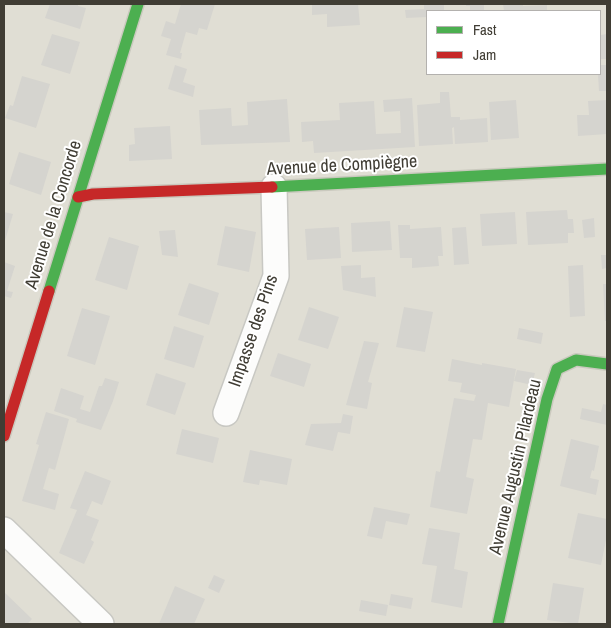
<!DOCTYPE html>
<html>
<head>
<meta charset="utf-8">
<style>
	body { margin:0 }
	#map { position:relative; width:611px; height:628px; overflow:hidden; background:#ecece7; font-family:"Archivo Narrow",sans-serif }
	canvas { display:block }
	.frame { position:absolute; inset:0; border:5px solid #403d34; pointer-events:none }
	.legend { position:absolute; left:426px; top:10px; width:175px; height:65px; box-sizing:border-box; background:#fff; border:1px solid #b3b1ae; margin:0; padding:6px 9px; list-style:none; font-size:15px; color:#403d34 }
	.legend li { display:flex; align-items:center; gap:10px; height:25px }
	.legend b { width:25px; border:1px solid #b3b1ae }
</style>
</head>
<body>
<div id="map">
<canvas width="611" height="628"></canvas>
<div class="frame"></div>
<ul class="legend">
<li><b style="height:6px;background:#4caf50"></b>Fast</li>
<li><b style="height:6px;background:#c62828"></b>Jam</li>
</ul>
</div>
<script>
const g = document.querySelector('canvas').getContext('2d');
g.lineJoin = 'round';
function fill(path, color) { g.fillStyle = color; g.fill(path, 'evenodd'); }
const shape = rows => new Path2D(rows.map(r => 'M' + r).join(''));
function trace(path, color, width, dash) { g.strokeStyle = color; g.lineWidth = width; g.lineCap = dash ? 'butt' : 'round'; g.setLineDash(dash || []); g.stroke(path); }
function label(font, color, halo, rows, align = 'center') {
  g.font = font + ' "Archivo Narrow",sans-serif'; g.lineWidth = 4; g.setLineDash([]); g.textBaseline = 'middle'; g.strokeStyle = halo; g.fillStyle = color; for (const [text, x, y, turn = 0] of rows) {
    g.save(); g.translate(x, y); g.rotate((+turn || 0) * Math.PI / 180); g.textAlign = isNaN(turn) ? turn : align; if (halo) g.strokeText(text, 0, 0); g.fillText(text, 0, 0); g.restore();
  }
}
const residential = shape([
	[4,4,607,4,607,624,4,624],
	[427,11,600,11,600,74,427,74]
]);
const building = shape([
	[50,4,78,4,78,6,86,8,80,29,45,18],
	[181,4,215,4,207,30,199,28,197,35,186,32,180,53,182,53,181,59,166,55,171,39,161,36,166,21,175,24],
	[312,4,358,4,360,25,327,27,327,14,312,15],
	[424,4,444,4,444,11,427,11,427,17,406,18,405,10,424,9],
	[466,4,484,4,484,11,470,11,470,6,466,6],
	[503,4,523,4,523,6,547,5,547,11,504,11],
	[52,34,80,42,70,74,41,65],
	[607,34,607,59,600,59,600,35],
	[175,65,187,69,183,82,195,86,193,97,168,89],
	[600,65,607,65,607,91,599,91,598,74,600,74],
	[22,76,50,84,36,128,5,118,10,105,13,106],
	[440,92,449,92,451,117,460,117,460,120,487,118,488,142,455,144,454,127,452,128,453,144,419,146,417,105,440,103],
	[412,98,415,147,314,153,313,141,302,142,301,122,340,120,339,103,374,101,376,134,401,133,400,111,384,112,383,100],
	[287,99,290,142,201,145,199,110,231,108,232,126,248,125,247,102],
	[516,100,519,138,491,140,489,102],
	[607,100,607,134,578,136,577,115,589,115,588,101],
	[170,126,172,159,129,161,129,145,135,144,134,128],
	[19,152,51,162,41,195,9,184],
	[567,210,568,219,573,219,574,233,568,233,568,243,528,245,526,212],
	[4,212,13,214,4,244],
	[515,212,517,244,482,246,480,214],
	[594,218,595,237,584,238,582,220],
	[390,221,392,250,352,252,351,223],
	[398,225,410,225,410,229,441,227,443,256,438,256,439,266,412,268,412,258,400,258],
	[225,226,256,232,249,272,217,265],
	[339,227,341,258,307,260,305,229],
	[466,227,469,264,454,265,452,228],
	[175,230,178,257,162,255,159,231],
	[109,237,139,246,127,290,95,280],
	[601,255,607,255,607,268,602,269],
	[4,262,15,266,7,291,13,292,11,298,4,296],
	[361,265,361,278,375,277,376,297,343,290,341,266],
	[583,265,585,316,570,317,568,266],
	[189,283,219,293,209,325,178,315],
	[603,284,607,284,607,321,605,321],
	[309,307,339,317,328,349,298,340],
	[404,307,433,312,425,352,396,347],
	[82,308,110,316,95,365,67,356],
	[174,326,204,336,194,368,164,359],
	[519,328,543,333,541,344,517,339],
	[364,341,379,343,368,382,372,383,367,409,346,405],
	[278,353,311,364,304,387,270,376],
	[452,359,482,365,482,363,516,369,509,407,488,403,482,440,473,439,466,477,474,479,467,514,430,507,436,471,440,472,454,398,474,401,476,395,460,392,462,383,448,381],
	[517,370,535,373,532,385,514,381],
	[156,373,186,383,175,415,146,405],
	[105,378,119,382,113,401,101,430,76,422,77,419,54,411,61,388,84,396,80,409,90,412,99,386,102,386],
	[603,404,607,405,607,425,580,419,582,408,601,412],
	[46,412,69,419,55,470,49,468,43,489,59,494,55,510,22,501,39,445,36,444],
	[343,414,353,416,350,434,338,432,333,451,305,445,311,424,341,423],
	[182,429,219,438,213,463,176,454],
	[571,439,599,446,594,471,592,470,590,478,599,480,596,495,560,486],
	[250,450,292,459,287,485,260,480,259,485,243,482],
	[85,471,111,481,102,505,92,501,86,515,99,520,91,540,94,542,84,564,59,553,77,510,70,508],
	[374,507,410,514,407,525,386,521,382,539,367,536],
	[578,513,607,519,607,535,601,565,568,558],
	[429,528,460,533,454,569,468,572,462,608,431,602,437,566,422,564],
	[214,575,225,580,219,593,208,588],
	[553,583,584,588,578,624,547,620],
	[175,586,205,599,194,624,159,624],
	[4,592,32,619,27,624,4,624],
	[391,594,413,598,411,609,389,605],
	[361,600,388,605,386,616,359,611]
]);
const street = shape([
	[226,413,276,276,274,187],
	[4,530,101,624]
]);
const fast = shape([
	[272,187,607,169],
	[49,291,138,4],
	[498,624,547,399,557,369,576,360,607,364]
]);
const jam = shape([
	[78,197,93,194,272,187],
	[4,436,49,291]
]);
const streetNames = [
	["Avenue de Compiègne",342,166,-3],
	["Avenue de la Concorde",54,215,-73],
	["Impasse des Pins",254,331,-71],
	["Avenue Augustin Pilardeau",516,467,-77]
];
fill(residential, '#e0ded4');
fill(building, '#d5d4cf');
trace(street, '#c8c8c3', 28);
trace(fast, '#cac9be', 14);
trace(jam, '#cac9be', 14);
trace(street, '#fcfcfb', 25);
trace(fast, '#4caf50', 11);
trace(jam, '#c62828', 11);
label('18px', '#403d34', '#fff', streetNames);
</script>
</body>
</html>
